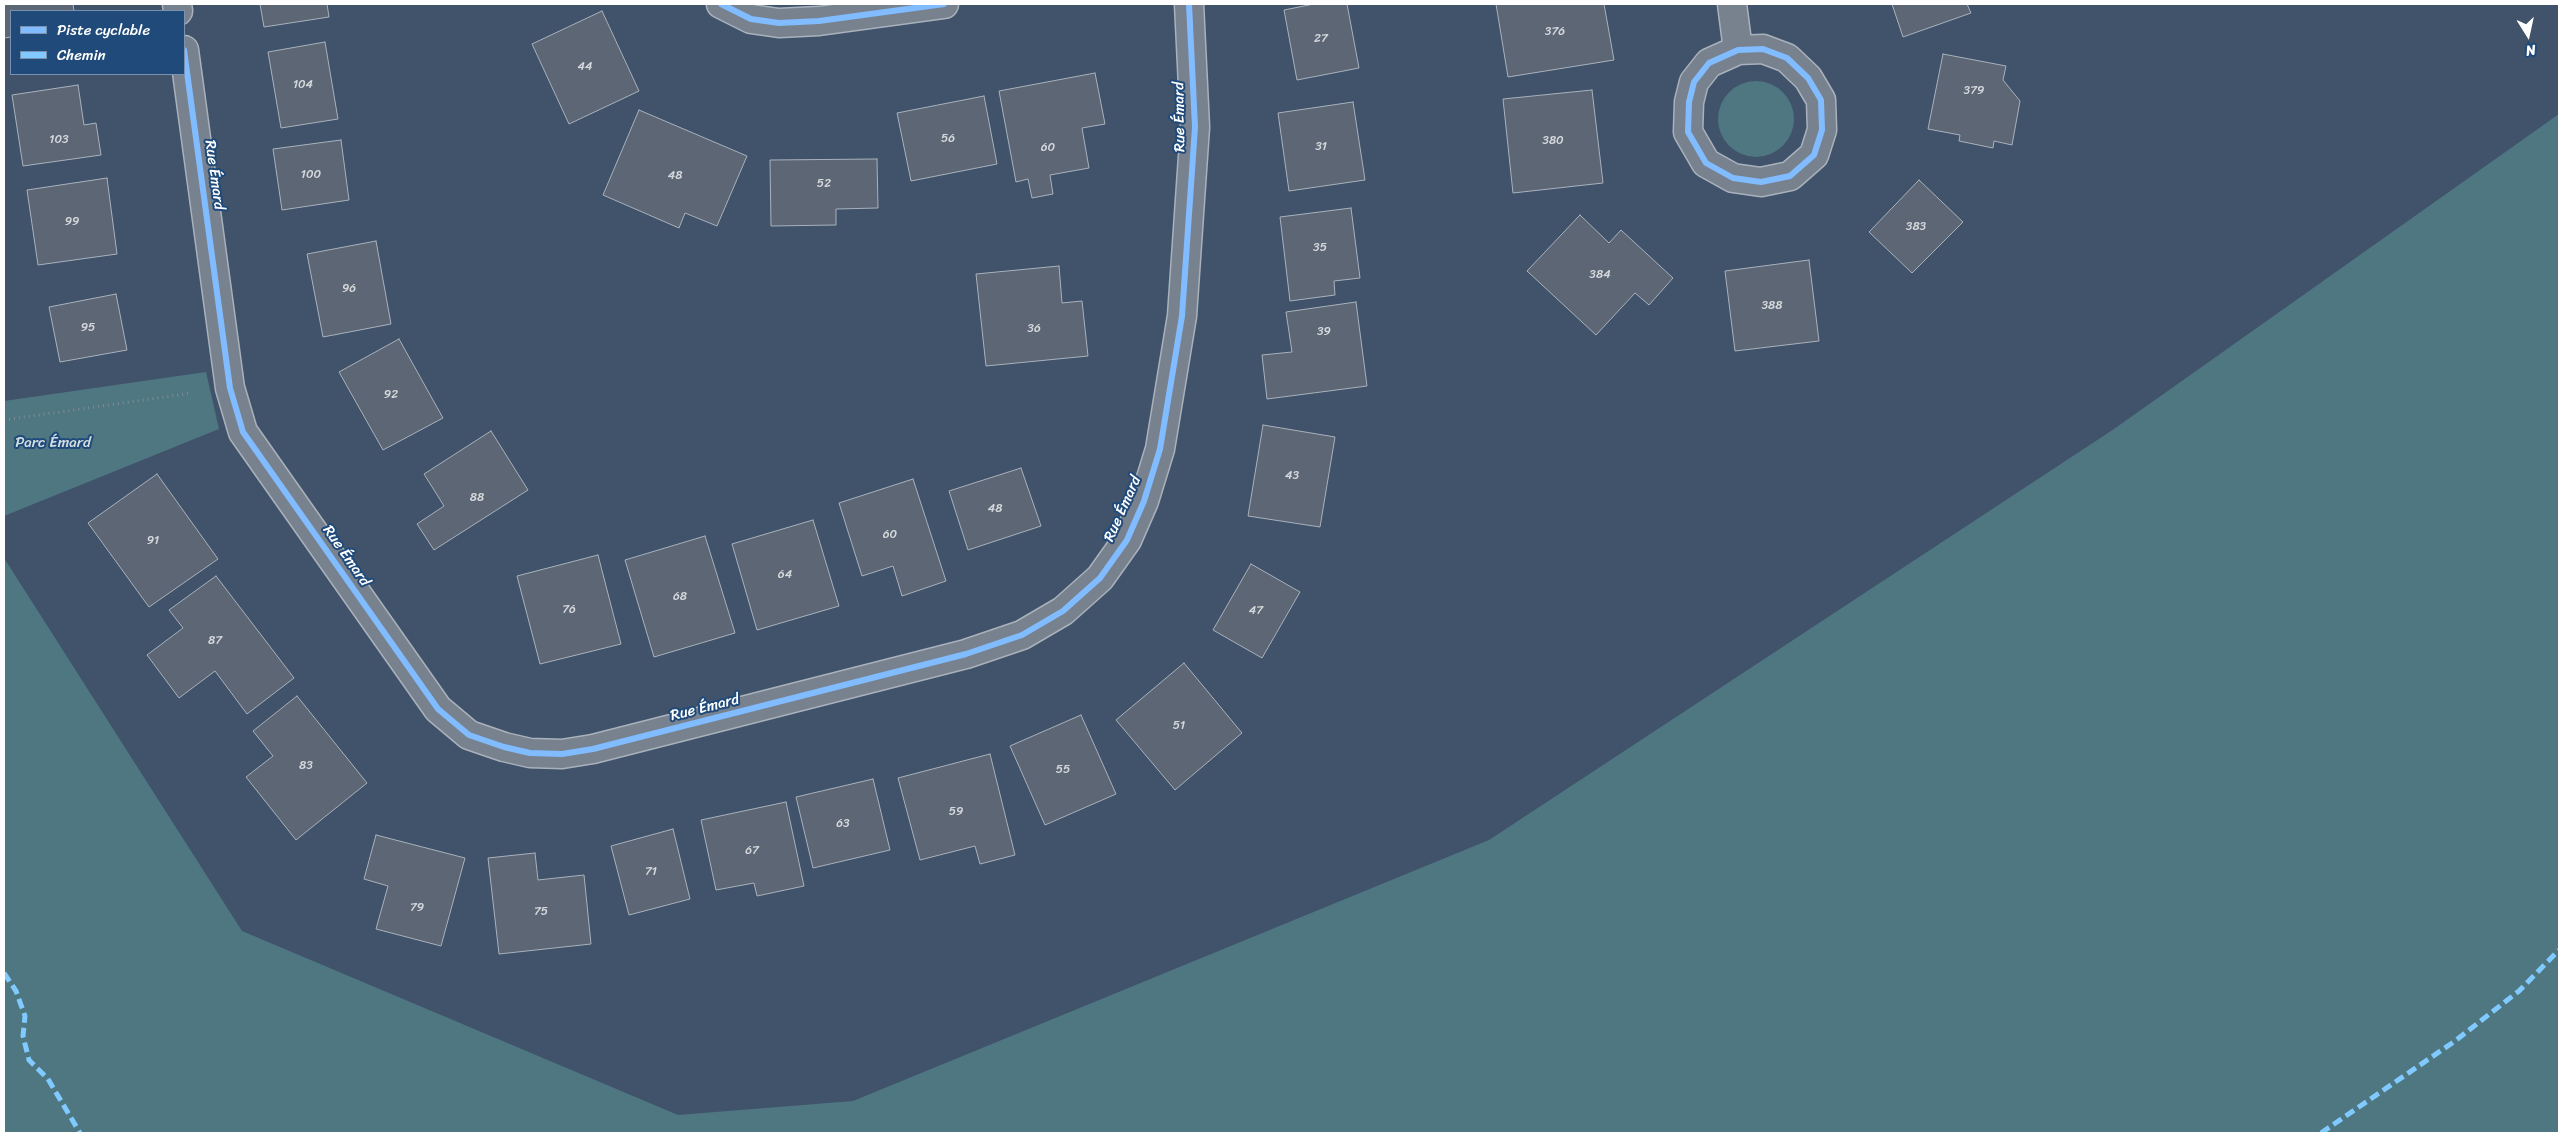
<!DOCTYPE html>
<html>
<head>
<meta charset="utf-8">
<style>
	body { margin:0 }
	#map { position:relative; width:2563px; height:1137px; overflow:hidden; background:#40536b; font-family:Sriracha,sans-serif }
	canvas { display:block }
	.frame { position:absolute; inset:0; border:5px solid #fff; pointer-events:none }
	.legend { position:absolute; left:10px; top:10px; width:175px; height:65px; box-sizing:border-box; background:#1f4a7a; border:1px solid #7992af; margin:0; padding:6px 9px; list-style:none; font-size:15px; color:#fff }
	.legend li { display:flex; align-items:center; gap:10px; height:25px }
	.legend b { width:25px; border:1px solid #7992af }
	.north { position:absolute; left:2503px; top:10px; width:50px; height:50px; -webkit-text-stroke:4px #1f4a7a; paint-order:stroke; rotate:170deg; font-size:14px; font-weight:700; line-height:20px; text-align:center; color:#fff }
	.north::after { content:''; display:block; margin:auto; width:18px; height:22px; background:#fff; clip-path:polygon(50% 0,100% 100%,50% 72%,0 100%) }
</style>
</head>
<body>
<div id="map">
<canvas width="2563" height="1137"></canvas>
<div class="frame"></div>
<ul class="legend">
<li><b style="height:6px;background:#80bcff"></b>Piste cyclable</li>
<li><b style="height:6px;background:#80caff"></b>Chemin</li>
</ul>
<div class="north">N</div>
</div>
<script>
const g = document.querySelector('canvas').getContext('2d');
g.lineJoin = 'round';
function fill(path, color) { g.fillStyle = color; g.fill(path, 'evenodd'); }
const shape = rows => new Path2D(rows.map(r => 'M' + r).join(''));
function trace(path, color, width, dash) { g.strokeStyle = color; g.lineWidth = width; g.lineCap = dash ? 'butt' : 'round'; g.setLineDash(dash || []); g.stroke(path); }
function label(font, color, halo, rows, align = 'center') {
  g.font = font + ' Sriracha,sans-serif'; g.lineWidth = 4; g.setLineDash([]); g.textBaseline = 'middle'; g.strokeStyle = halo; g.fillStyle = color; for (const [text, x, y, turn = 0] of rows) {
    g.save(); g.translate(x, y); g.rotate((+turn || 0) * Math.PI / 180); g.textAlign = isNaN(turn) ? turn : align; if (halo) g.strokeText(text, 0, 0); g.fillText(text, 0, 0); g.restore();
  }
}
const green = shape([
	'1718 119a38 38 0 1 1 76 0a38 38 0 1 1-76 0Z',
	[2559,114,2559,1133,4,1133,4,558,242,931,678,1115,853,1101,1489,840,2114,429],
	[206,372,219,429,4,516,4,401]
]);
const building = shape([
	[4,4,73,4,74,11,11,11,11,37,4,38,4,4],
	[260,4,327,4,329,17,264,27,260,4],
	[1314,4,1347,4,1359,68,1297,80,1284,10,1314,4],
	[1496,4,1604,4,1614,60,1508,77,1496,4],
	[1892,4,1967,4,1971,13,1903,37,1892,4],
	[602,11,639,91,569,124,532,44,602,11],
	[325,42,338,119,281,128,268,52,325,42],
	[1943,54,2006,66,2003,80,2020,101,2012,145,1994,141,1993,148,1959,141,1960,135,1928,129,1943,54],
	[1095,73,1105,124,1082,128,1089,168,1050,175,1053,194,1032,198,1028,179,1016,182,999,91,1095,73],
	[78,85,84,125,96,123,101,155,23,166,12,95,78,85],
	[1592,90,1603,183,1513,193,1503,99,1592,90],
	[984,96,997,164,911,181,897,113,984,96],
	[1353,102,1365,180,1289,191,1278,113,1353,102],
	[639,110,747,156,717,226,685,213,679,228,603,195,639,110],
	[341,140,349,200,282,210,273,149,341,140],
	[877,159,878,208,836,209,836,225,771,226,770,160,877,159],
	[107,178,117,254,38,265,27,190,107,178],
	[1919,180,1963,222,1912,273,1869,232,1919,180],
	[1351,208,1360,278,1334,281,1335,295,1290,301,1280,217,1351,208],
	[1580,215,1609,243,1621,230,1673,278,1649,305,1635,293,1596,335,1527,271,1580,215],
	[376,241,391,324,323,337,307,254,376,241],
	[1809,260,1819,341,1735,351,1725,271,1809,260],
	[1059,266,1062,303,1082,301,1088,356,986,366,976,274,1059,266],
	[116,294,127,350,60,362,49,307,116,294],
	[1356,302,1367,386,1267,399,1262,355,1292,352,1286,312,1356,302],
	[399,339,443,418,383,450,339,372,399,339],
	[1263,425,1335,437,1320,527,1248,516,1263,425],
	[491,431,528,490,434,550,417,524,444,506,424,474,491,431],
	[1021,468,1041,526,968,550,949,491,1021,468],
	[157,474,218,559,149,607,88,523,157,474],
	[913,479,946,581,902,596,893,566,862,576,839,503,913,479],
	[813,520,839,606,757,630,732,544,813,520],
	[705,536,735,633,654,657,625,560,705,536],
	[598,555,621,644,540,664,517,576,598,555],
	[1251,564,1300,592,1262,658,1213,630,1251,564],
	[216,576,294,678,247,714,215,671,179,698,147,655,183,628,169,610,216,576],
	[1184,663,1242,733,1175,790,1116,720,1184,663],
	[297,696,367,783,296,840,246,777,273,756,253,731,297,696],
	[1081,715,1116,794,1045,825,1010,746,1081,715],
	[990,754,1015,855,980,864,975,846,920,860,898,778,990,754],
	[873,779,890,850,813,868,796,797,873,779],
	[786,802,804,886,757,896,754,883,716,890,701,820,786,802],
	[673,829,690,899,629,915,611,846,673,829],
	[376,835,465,858,441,946,376,929,388,886,364,879,376,835],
	[535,853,538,880,584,875,591,944,499,954,488,858,535,853]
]);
const path = shape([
	[4,420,192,393]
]);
const minor = shape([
	[177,4,178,11],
	[721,4,751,19,779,23,819,21,944,4],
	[1732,4,1738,50],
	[1763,49,1787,58,1808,78,1821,100,1822,130,1814,155,1790,176,1761,182,1733,178,1706,163,1688,132,1689,102,1694,82,1709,63,1738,50,1763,49],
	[184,50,230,388,243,432,438,709,469,735,504,747,530,753,562,754,593,749,966,654,1022,635,1063,611,1100,578,1127,540,1144,501,1160,449,1182,316,1195,127,1189,4]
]);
const quiet = shape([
	[4,973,16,991,25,1016,23,1036,29,1060,48,1079,80,1133],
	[2321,1133,2455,1041,2519,991,2559,950]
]);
const cycleway = shape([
	[721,4,751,19,779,23,819,21,944,4],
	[1763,49,1787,58,1808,78,1821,100,1822,130,1814,155,1790,176,1761,182,1733,178,1706,163,1688,132,1689,102,1694,82,1709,63,1738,50,1763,49],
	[184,50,230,388,243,432,438,709,469,735,504,747,530,753,562,754,593,749,966,654,1022,635,1063,611,1100,578,1127,540,1144,501,1160,449,1182,316,1195,127,1189,4]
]);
const numberNames = [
	["376",1555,32],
	["27",1321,39],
	["44",585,67],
	["104",303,85],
	["379",1974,91],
	["56",948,139],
	["103",59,140],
	["380",1553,141],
	["31",1321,147],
	["60",1048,148],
	["100",311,175],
	["48",675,176],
	["52",824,184],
	["99",72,222],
	["383",1916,227],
	["35",1320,248],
	["384",1600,275],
	["96",349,289],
	["388",1772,306],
	["95",88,328],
	["36",1034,329],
	["39",1324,332],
	["92",391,395],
	["43",1292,476],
	["88",477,498],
	["48",995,509],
	["60",890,535],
	["91",153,541],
	["64",785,575],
	["68",680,597],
	["76",569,610],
	["47",1256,611],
	["87",215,641],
	["51",1179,726],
	["83",306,766],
	["55",1063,770],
	["59",956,812],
	["63",843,824],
	["67",752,851],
	["71",651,872],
	["79",417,908],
	["75",541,912]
];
const streetNames = [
	["Rue Émard",1180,117,-91],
	["Rue Émard",214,175,82],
	["Rue Émard",1123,509,-66],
	["Rue Émard",346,556,55],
	["Rue Émard",705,708,-14]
];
const parkNames = [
	["Parc Émard",53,443]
];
fill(green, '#4e7782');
fill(building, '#5c6675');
trace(building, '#a9b2bc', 1);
trace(minor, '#a9b2bc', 31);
trace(path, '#808996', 3, [1, 4]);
trace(minor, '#77828e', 28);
trace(quiet, '#80caff', 5, [10, 5]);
trace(cycleway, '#80bcff', 6);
label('12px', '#d6d9dc', null, numberNames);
label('15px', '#fff', '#1f4a7a', streetNames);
label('15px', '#d3dee1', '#1f4a7a', parkNames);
</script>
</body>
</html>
